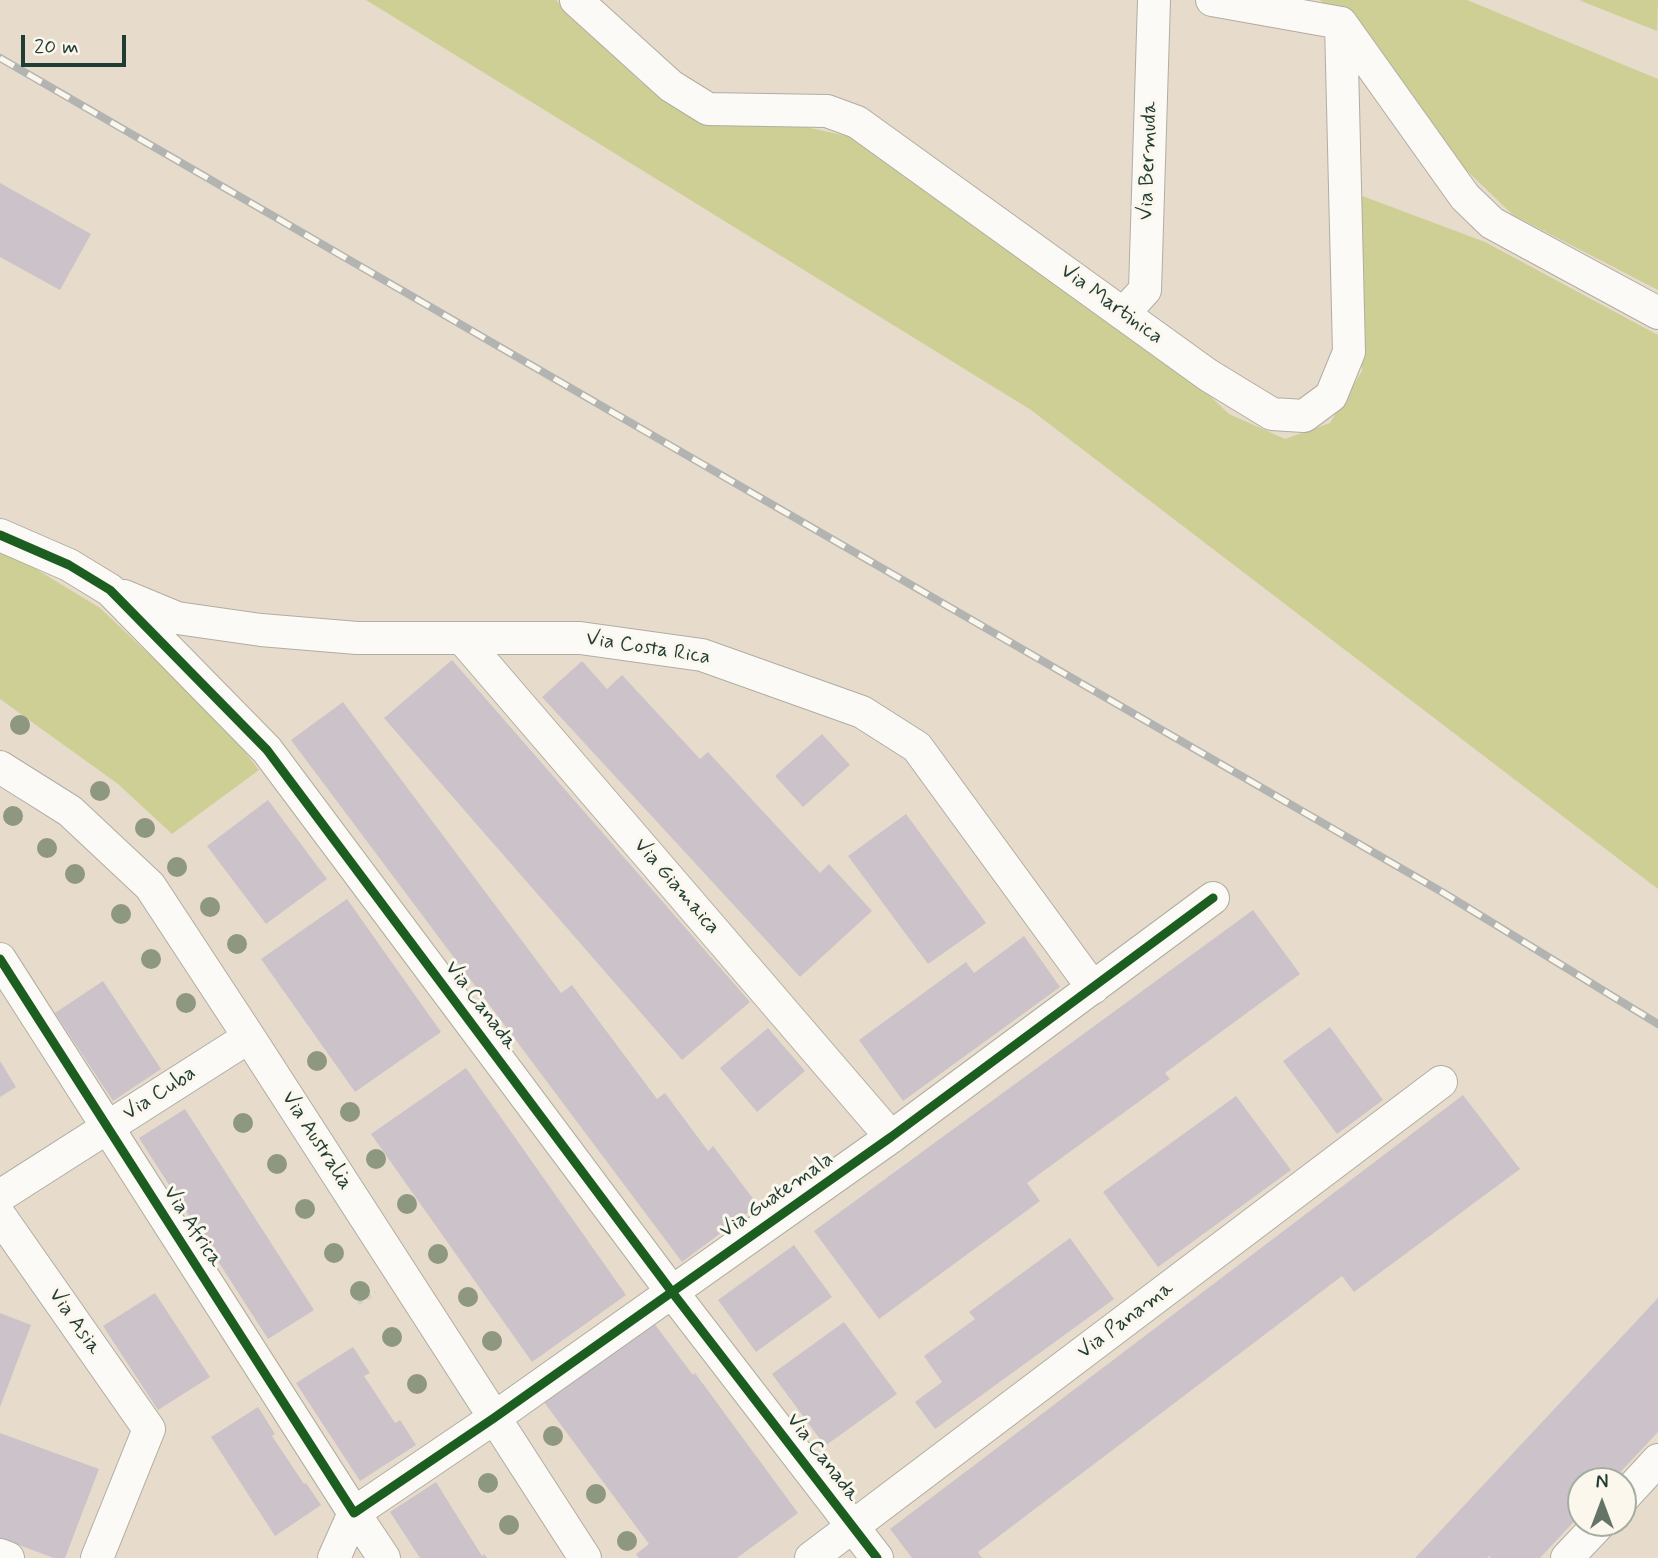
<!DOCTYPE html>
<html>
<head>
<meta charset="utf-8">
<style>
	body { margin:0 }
	#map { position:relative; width:1658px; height:1558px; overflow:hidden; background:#e7dbcb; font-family:Mynerve,sans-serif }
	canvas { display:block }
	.north { position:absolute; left:1567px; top:1467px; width:70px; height:70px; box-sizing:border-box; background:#fbf7ec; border:2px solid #a3ada2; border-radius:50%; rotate:0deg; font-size:19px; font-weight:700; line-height:28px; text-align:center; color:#1f3d34 }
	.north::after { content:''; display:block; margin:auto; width:24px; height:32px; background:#657469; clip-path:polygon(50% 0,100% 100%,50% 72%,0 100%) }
	.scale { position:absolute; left:21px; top:35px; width:105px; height:32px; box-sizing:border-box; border:4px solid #1f3d34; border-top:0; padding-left:9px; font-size:21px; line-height:24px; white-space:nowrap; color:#1f3d34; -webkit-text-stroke:5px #fbf7ec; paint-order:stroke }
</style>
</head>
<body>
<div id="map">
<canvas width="1658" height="1558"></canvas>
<div class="north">N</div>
<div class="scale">20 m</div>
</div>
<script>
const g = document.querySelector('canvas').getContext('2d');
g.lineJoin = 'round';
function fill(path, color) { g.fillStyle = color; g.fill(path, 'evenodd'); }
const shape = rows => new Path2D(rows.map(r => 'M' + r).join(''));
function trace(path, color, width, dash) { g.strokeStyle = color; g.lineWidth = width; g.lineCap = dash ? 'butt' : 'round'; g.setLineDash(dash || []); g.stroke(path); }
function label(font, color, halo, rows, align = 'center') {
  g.font = font + ' Mynerve,sans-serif'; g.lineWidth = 6; g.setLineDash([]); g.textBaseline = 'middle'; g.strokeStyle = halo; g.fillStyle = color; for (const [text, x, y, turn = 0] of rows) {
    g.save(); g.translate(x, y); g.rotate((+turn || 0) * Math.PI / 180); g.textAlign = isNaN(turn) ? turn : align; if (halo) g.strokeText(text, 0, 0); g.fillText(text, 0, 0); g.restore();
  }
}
const green = shape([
	[366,0,556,0,642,83,710,126,797,125,870,141,1123,314,1229,414,1285,439,1330,423,1362,371,1357,194,1485,242,1658,335,1658,889,1031,410],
	[1320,0,1467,0,1658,79,1658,290,1513,215,1461,165],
	[1579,0,1658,0,1657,31,1581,1],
	[0,551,8,552,100,608,227,728,259,770,172,834,118,784,0,699]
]);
const building = shape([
	[0,183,91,234,60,290,0,257],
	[452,660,750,1002,682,1060,384,718],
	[582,661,607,689,622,675,700,759,708,752,820,873,829,864,872,911,800,977,542,697],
	[343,702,561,993,572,985,657,1099,665,1093,708,1151,713,1146,758,1205,682,1262,291,740],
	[822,734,850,765,803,807,775,776],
	[268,800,327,879,266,924,207,846],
	[906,814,986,923,928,964,848,856],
	[347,899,441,1032,355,1092,261,959],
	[1253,910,1300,974,1165,1073,1170,1079,1027,1183,1040,1201,879,1319,814,1231],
	[1024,936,1060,987,903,1101,859,1040,966,962,974,973],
	[103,981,161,1069,113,1101,55,1013],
	[1330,1027,1383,1100,1337,1134,1283,1061],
	[768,1028,805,1071,757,1112,720,1068],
	[0,1061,16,1087,0,1097],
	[466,1068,626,1295,532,1362,371,1134],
	[1463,1095,1520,1169,1354,1292,1342,1276,990,1543,978,1552,982,1558,912,1558,890,1529],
	[1236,1096,1291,1170,1158,1267,1103,1192],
	[185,1109,314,1310,268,1339,139,1138],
	[1070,1238,1114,1299,935,1429,915,1402,942,1382,924,1356,975,1319,969,1312],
	[794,1245,832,1297,756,1352,718,1300],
	[155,1293,210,1377,158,1410,103,1326],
	[1658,1298,1658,1432,1612,1481,1581,1481,1581,1514,1540,1558,1491,1558,1489,1556,1487,1558,1415,1558],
	[0,1313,31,1325,0,1407],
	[653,1322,693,1375,695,1373,798,1513,737,1558,639,1558,636,1554,649,1544,544,1402],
	[844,1322,897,1394,825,1446,772,1374],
	[353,1347,370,1373,364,1376,395,1423,400,1420,416,1445,360,1481,296,1383],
	[258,1407,275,1434,272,1436,304,1484,306,1483,321,1505,275,1536,211,1437],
	[0,1433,99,1469,65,1558,54,1558,0,1538],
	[436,1482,482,1556,484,1554,487,1558,420,1558,390,1512]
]);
const path = shape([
	[1581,1,1581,0],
	[358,1303,376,1293]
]);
const street = shape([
	[576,0,671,86,708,109,827,111,857,122,1208,375,1272,414,1304,416,1331,396,1349,352,1341,23],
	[1212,0,1341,23],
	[1341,23,1465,197,1492,223,1658,313],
	[1123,314,1145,290,1154,0],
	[0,535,69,565,110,590,267,750,672,1292,877,1558],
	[124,596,177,618,261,630,357,638,580,638,702,655,862,712,917,747,1093,988],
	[462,638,891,1137],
	[0,767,70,811,150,886,249,1037,585,1558],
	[0,959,354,1513,494,1418,891,1137,1213,898],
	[0,1196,249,1037],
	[0,1216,149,1429,97,1558],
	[1623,1498,1658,1460],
	[0,1555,8,1558],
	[334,1558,354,1513,384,1558],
	[811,1558,1441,1082],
	[1567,1558,1600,1523]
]);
const rail = shape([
	[0,58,1442,892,1658,1024]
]);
const cycleway = shape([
	[0,535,69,565,110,590,267,750,672,1292,877,1558],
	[0,959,354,1513,494,1418,891,1137,1213,898]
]);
const trees = [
	[20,725],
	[100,791],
	[13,816],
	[145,828],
	[47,848],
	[177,867],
	[75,874],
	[210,907],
	[121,914],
	[237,944],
	[151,959],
	[186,1003],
	[317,1061],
	[350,1112],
	[243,1123],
	[376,1159],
	[277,1164],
	[407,1204],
	[305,1209],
	[334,1253],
	[438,1254],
	[360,1291],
	[468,1297],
	[392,1337],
	[492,1341],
	[417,1384],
	[553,1436],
	[488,1483],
	[596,1494],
	[509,1525],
	[627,1541]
];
const streetNames = [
	["Via Bermuda",1149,161,-88],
	["Via Martinica",1111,305,36],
	["Via Costa Rica",648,649,9],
	["Via Giamaica",676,887,49],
	["Via Canada",480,1006,53],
	["Via Cuba",160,1094,-33],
	["Via Australia",316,1141,57],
	["Via Guatemala",777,1196,-35],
	["Via Africa",192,1227,57],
	["Via Panama",1126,1321,-37],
	["Via Asia",74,1322,55],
	["Via Canada",822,1458,52]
];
fill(green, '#cecf94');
fill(building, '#ccc3ca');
trace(street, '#b1ada2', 34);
trace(path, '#d2d1cc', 4.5, [5, 5]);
trace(street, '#fbfaf7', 32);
trace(rail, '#b2b4b1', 8);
trace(rail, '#fbf7ec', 5, [16]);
trace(cycleway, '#1b5e20', 9);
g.fillStyle = '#8e977f';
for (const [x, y] of trees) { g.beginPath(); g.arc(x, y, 10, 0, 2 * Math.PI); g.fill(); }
label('21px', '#1f3d34', '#fbf7ec', streetNames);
</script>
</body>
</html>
